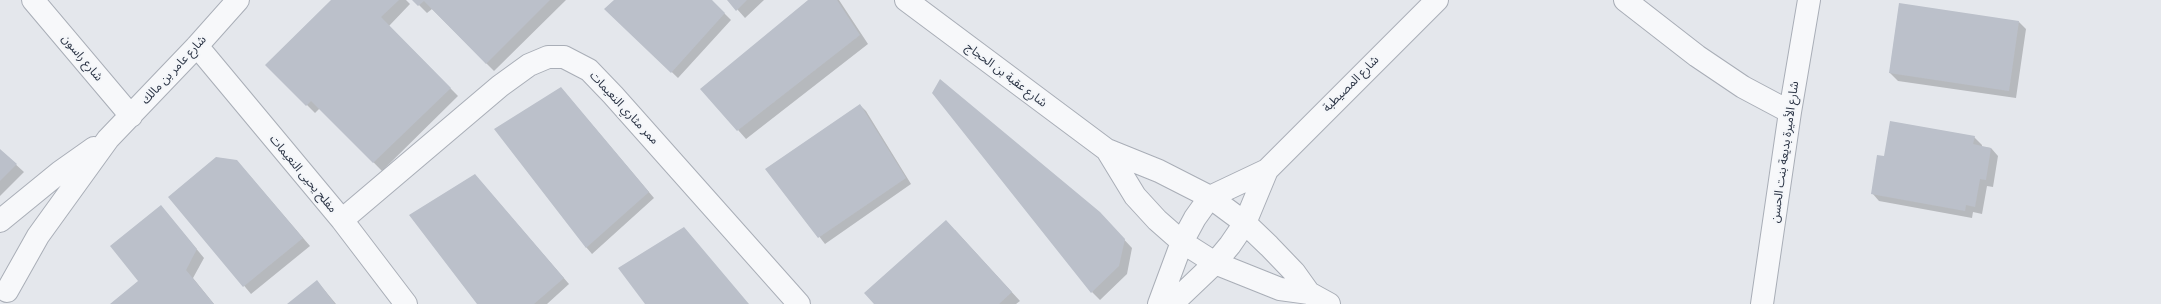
<!DOCTYPE html>
<html>
<head>
<meta charset="utf-8">
<style>
	body { margin:0 }
	canvas { display:block; background:#e4e7ec }
</style>
</head>
<body>
<canvas width="2161" height="304"></canvas>
<script>
const g = document.querySelector('canvas').getContext('2d');
g.lineJoin = 'round';
function fill(path, color) { g.fillStyle = color; g.fill(path, 'evenodd'); }
const shape = rows => new Path2D(rows.map(r => 'M' + r).join(''));
function trace(path, color, width, dash) { g.strokeStyle = color; g.lineWidth = width; g.lineCap = dash ? 'butt' : 'round'; g.setLineDash(dash || []); g.stroke(path); }
function label(font, color, halo, rows, align = 'center') {
  g.font = font + ' Karla,"Noto Sans Arabic",sans-serif'; g.lineWidth = 4; g.setLineDash([]); g.textBaseline = 'middle'; g.strokeStyle = halo; g.fillStyle = color; for (const [text, x, y, turn = 0] of rows) {
    g.save(); g.translate(x, y); g.rotate((+turn || 0) * Math.PI / 180); g.textAlign = isNaN(turn) ? turn : align; if (halo) g.strokeText(text, 0, 0); g.fillText(text, 0, 0); g.restore();
  }
}
const shadow = shape([
	[333,0,406,0,410,4,389,26,458,96,382,171,320,108,315,113,267,65],
	[414,0,566,0,494,71,432,9,427,13],
	[615,0,711,0,731,20,678,78,606,9],
	[729,0,764,0,745,18],
	[809,0,839,0,868,44,746,139,702,89],
	[2019,22,2026,29,2016,98,1898,81,1890,73],
	[567,95,654,198,592,254,586,247],
	[860,105,866,111,911,184,825,244,767,169],
	[1974,137,1982,145,1982,147,1991,148,1998,156,1993,187,1987,186,1982,214,1973,212,1972,218,1879,201,1872,193,1885,157],
	[0,150,24,172,0,196],
	[244,169,310,246,251,294,170,197],
	[475,175,569,284,547,304,479,304],
	[161,206,204,258,193,278,214,304,111,304,139,281],
	[1108,222,1132,248,1127,274,1100,300,1092,292],
	[955,230,1020,301,1016,304,875,304],
	[317,281,336,304,288,304]
]);
const building = shape([
	[331,0,399,0,381,17,451,88,373,163,311,101,306,106,265,65],
	[412,0,550,0,486,64,424,1,418,6],
	[614,0,712,0,725,13,671,73,604,9],
	[727,0,747,0,736,11],
	[808,0,837,0,860,35,737,131,700,89],
	[1899,3,2019,21,2009,91,1889,73],
	[940,79,1100,212,1125,239,1119,266,1091,293,932,93],
	[561,87,649,192,586,248,494,129],
	[860,104,906,178,818,238,765,169],
	[1890,121,1975,136,1973,144,1991,148,1986,180,1980,179,1975,207,1966,205,1965,211,1871,194,1877,155,1884,156],
	[0,149,17,164,0,181],
	[216,157,237,160,303,238,243,287,168,197],
	[475,174,564,278,534,304,477,304,409,215],
	[161,205,197,249,186,270,214,304,110,304,138,281,110,246],
	[946,220,1012,292,999,304,874,304,864,293],
	[684,227,749,304,645,304,618,268],
	[317,280,335,304,287,304]
]);
const minor = shape([
	[33,0,131,116],
	[906,0,1107,150,1159,171,1210,197,1245,223,1269,246,1294,272,1309,293],
	[1625,0,1697,56,1743,87,1790,112],
	[197,46,342,220,406,304],
	[1107,150,1135,196,1157,220,1182,242,1215,263,1280,289,1309,293,1329,304],
	[342,220,500,86,529,65,548,57,564,57,589,70,613,95,799,304],
	[0,221,60,172,94,148],
	[7,291,38,236,108,139,197,46,238,0],
	[1159,304,1182,242,1195,218,1210,197,1267,170,1437,0],
	[1172,304,1215,263,1230,245,1245,223,1267,170],
	[1762,304,1790,112,1809,0]
]);
const streetNames = [
	["شارع راسون",82,58,50],
	["شارع عامر بن مالك",174,70,-47],
	["شارع عقبة بن الحجاج",1006,75,37],
	["شارع المصيطبة",1351,84,-45],
	["ممر مثاري النعيمات",624,108,47],
	["شارع الأميرة بديعة بنت الحسن",1785,152,-82],
	["مفلح يحيى النعيمات",303,174,50]
];
fill(shadow, '#0003');
fill(building, '#bbc0ca');
trace(minor, '#a9aeb7', 24);
trace(minor, '#f7f8fa', 22);
label('12px', '#2b3445', '#f4f6f9', streetNames);
</script>
</body>
</html>
